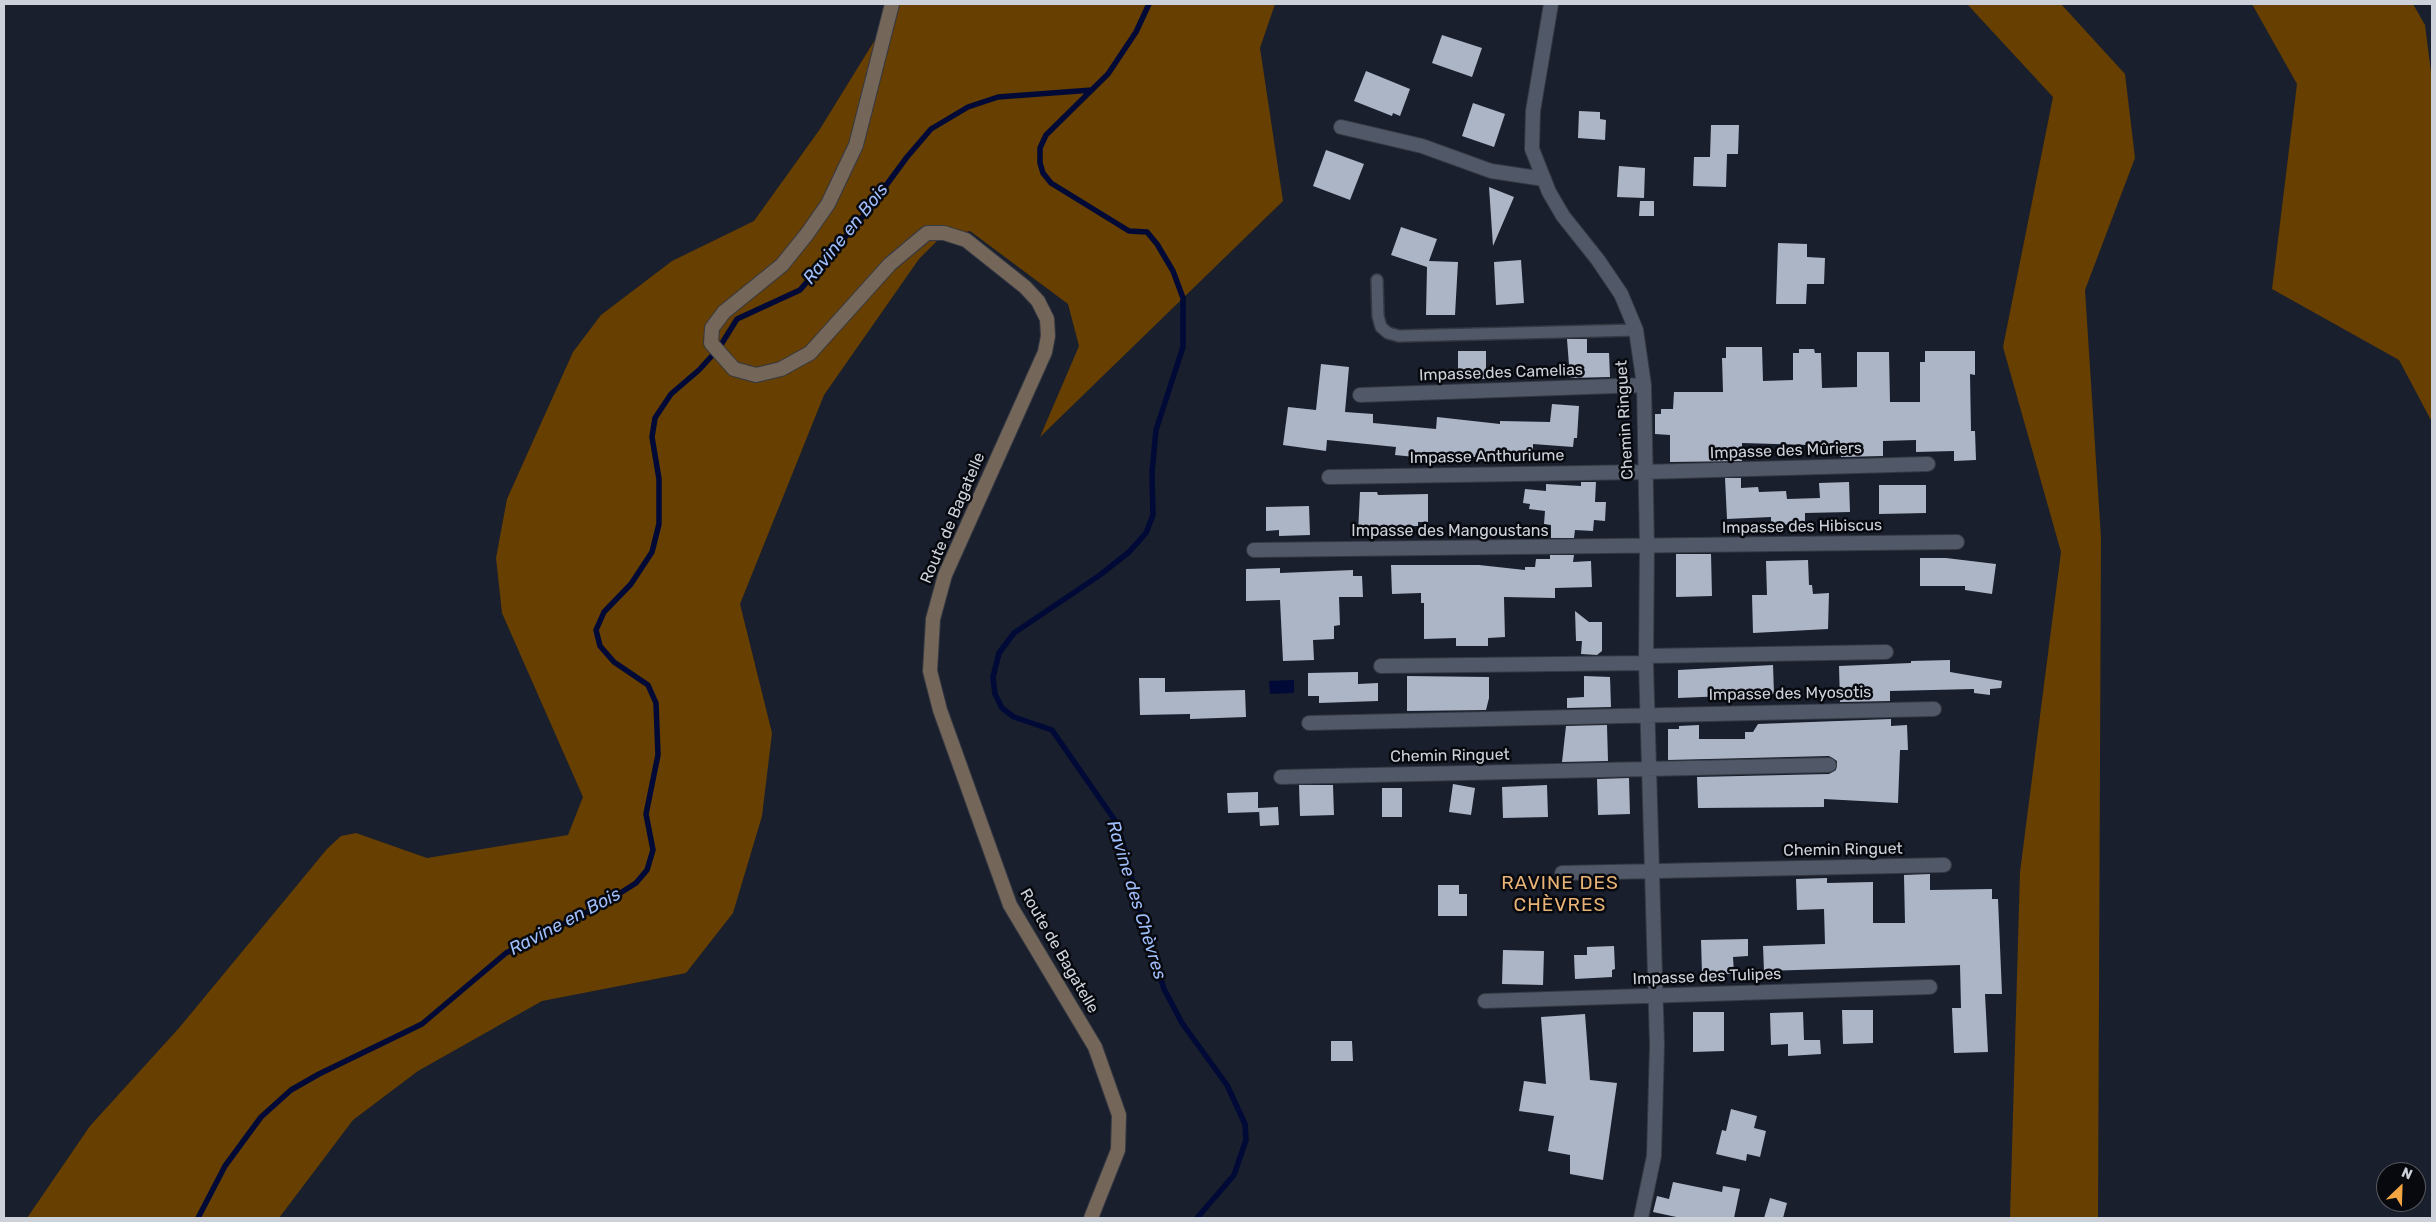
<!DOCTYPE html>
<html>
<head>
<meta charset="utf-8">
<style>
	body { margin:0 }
	#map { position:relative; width:2436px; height:1222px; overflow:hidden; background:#191f2c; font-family:Rubik,sans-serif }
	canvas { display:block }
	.frame { position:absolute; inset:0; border:5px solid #cdd2da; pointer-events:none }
	.north { position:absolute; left:2376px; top:1162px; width:50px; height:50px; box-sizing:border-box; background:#07090f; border:1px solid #565960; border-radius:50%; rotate:24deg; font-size:14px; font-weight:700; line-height:20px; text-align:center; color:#cdd2da }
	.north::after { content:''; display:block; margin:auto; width:18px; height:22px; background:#f2a541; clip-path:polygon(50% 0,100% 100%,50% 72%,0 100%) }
</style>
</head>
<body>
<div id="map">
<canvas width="2436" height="1222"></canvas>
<div class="frame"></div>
<div class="north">N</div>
</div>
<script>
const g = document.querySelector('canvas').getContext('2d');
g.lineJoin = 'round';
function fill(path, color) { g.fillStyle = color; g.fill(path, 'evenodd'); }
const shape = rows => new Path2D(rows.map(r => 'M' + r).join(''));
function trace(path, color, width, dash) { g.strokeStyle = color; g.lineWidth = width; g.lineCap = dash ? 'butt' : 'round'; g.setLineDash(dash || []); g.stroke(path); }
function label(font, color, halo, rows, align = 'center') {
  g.font = font + ' Rubik,sans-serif'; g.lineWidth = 5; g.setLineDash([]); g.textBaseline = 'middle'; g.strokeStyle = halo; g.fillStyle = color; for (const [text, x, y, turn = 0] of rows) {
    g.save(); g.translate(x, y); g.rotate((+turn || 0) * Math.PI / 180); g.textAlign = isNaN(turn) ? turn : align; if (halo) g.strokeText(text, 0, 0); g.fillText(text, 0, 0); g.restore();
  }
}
const forest = shape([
	[897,4,1275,4,1260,48,1283,201,1040,437,1079,346,1068,304,970,231,940,238,919,259,824,395,740,604,772,733,762,816,733,913,686,973,542,1001,418,1071,353,1120,279,1218,27,1218,90,1126,179,1028,327,849,341,836,356,833,427,858,568,835,583,797,502,613,496,558,507,499,573,352,601,315,672,261,754,221,820,129],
	[1967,4,2061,4,2125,74,2135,158,2085,290,2101,538,2098,1218,2010,1218,2020,872,2061,552,2003,347,2053,97],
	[2252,4,2413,4,2425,25,2432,80,2432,422,2399,360,2272,289,2297,84]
]);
const water = shape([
	[1294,680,1294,693,1270,694,1269,681]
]);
const stream = shape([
	[1149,4,1136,32,1108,74,1046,135,1040,148,1040,163,1043,173,1051,183,1129,231,1147,232,1157,244,1173,271,1183,298,1183,347,1156,430,1152,472,1153,515,1146,533,1129,552,1100,575,1014,633,999,653,993,677,995,694,1002,708,1014,717,1052,730,1114,819,1122,840,1145,930,1164,989,1182,1023,1227,1085,1245,1124,1246,1140,1234,1175,1197,1218],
	[198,1218,225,1166,261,1117,291,1090,319,1074,422,1024,506,953,603,904,636,883,647,870,653,850,646,814,658,755,656,703,648,685,614,662,600,646,596,630,604,612,631,584,652,552,659,524,659,479,652,437,655,418,671,394,699,370,719,348,737,319,800,290,865,214,907,157,931,129,968,107,998,97,1092,90]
]);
const building = shape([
	[1442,35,1482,48,1472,77,1432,63],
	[1366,71,1410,89,1400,116,1393,113,1392,116,1354,101],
	[1473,103,1505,114,1494,147,1462,136],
	[1579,111,1600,112,1600,119,1606,120,1605,140,1578,138],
	[1711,125,1739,125,1738,154,1727,154,1726,187,1693,186,1694,157,1710,157],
	[1326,150,1364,164,1350,200,1313,186],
	[1619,166,1645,168,1644,198,1617,197],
	[1489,187,1514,197,1493,246],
	[1640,201,1654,201,1654,216,1639,216],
	[1401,227,1437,239,1429,261,1458,262,1455,315,1426,315,1427,267,1391,255],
	[1778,243,1807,244,1807,257,1825,258,1824,284,1807,284,1806,304,1776,304],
	[1521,260,1524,303,1496,305,1494,262],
	[1567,339,1587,339,1587,353,1609,353,1610,377,1570,378],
	[1726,347,1762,347,1763,381,1793,380,1793,353,1799,353,1799,349,1814,349,1815,353,1821,353,1822,388,1857,387,1857,352,1889,352,1890,402,1920,402,1920,362,1925,362,1925,351,1975,351,1975,375,1970,374,1971,431,1975,431,1976,460,1954,461,1954,451,1916,452,1916,440,1883,441,1883,456,1841,457,1841,446,1742,443,1742,461,1670,462,1670,435,1655,434,1655,414,1661,414,1661,409,1673,409,1674,392,1723,392,1722,358,1726,358],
	[1458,351,1486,351,1486,379,1458,379],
	[1321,364,1349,367,1345,412,1373,414,1373,423,1436,429,1437,417,1500,424,1500,421,1550,422,1552,404,1579,406,1577,438,1574,438,1573,447,1533,444,1533,454,1476,453,1475,457,1426,452,1425,458,1395,455,1396,447,1327,440,1326,451,1283,445,1288,407,1316,410],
	[1725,478,1741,478,1741,488,1758,487,1759,492,1786,491,1787,499,1820,498,1819,483,1849,482,1850,512,1805,513,1805,524,1771,525,1771,517,1727,519],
	[1581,482,1596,482,1595,502,1606,502,1605,521,1594,520,1593,531,1575,530,1574,538,1551,538,1551,525,1544,524,1545,511,1529,509,1530,504,1523,503,1525,489,1546,491,1546,484,1581,486],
	[1879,485,1926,485,1926,513,1879,514],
	[1360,492,1377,492,1378,495,1428,494,1428,522,1418,522,1418,526,1378,526,1378,532,1358,533],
	[1309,506,1310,535,1279,536,1279,530,1266,531,1266,507],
	[1676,554,1711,554,1712,596,1676,597],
	[1550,555,1574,555,1573,562,1591,561,1592,587,1555,588,1555,598,1504,597,1505,637,1488,638,1488,646,1456,646,1456,638,1424,639,1424,603,1421,603,1421,593,1392,594,1391,565,1479,565,1525,570,1525,567,1535,567,1536,559,1550,559],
	[1920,558,1946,558,1996,564,1992,594,1965,590,1965,586,1920,586],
	[1808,560,1809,585,1812,585,1813,594,1829,593,1828,629,1753,633,1752,595,1767,595,1766,561],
	[1280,568,1280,573,1353,570,1353,576,1362,576,1363,597,1339,597,1340,625,1334,626,1334,639,1313,640,1314,660,1283,661,1280,600,1246,601,1246,569],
	[1575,611,1589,622,1602,622,1602,651,1597,655,1581,654,1582,641,1576,641],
	[1950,660,1950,672,2002,681,2001,688,1990,689,1990,695,1974,693,1974,689,1890,691,1890,701,1840,702,1839,666,1911,663,1911,661],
	[1773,665,1774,694,1678,698,1678,670],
	[1358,672,1358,684,1378,683,1378,701,1319,703,1319,696,1308,696,1308,673],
	[1407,676,1489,677,1489,698,1486,710,1407,711],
	[1584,676,1610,677,1611,707,1567,708,1567,698,1584,697],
	[1139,678,1165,678,1165,692,1245,690,1246,717,1190,719,1190,714,1140,715],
	[1891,719,1891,726,1907,725,1908,750,1900,750,1898,803,1824,799,1824,807,1698,808,1697,777,1829,774,1836,770,1837,761,1829,756,1668,760,1668,729,1679,729,1679,726,1699,725,1699,739,1745,739,1745,732,1753,732,1758,724],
	[1607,725,1608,761,1562,762,1566,726],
	[1629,778,1630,814,1598,815,1597,779],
	[1453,784,1475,788,1471,815,1449,812],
	[1299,785,1333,785,1334,815,1300,816],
	[1547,785,1548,817,1503,818,1502,787],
	[1382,788,1402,788,1402,817,1382,817],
	[1258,792,1258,808,1278,807,1279,825,1260,826,1259,809,1259,812,1228,813,1227,793],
	[1930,874,1930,890,1992,889,1992,899,1998,899,2002,994,1985,994,1988,1052,1954,1053,1952,1008,1961,1008,1960,965,1764,971,1763,946,1825,944,1824,909,1797,910,1796,879,1827,878,1827,883,1873,882,1873,923,1905,923,1904,875],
	[1438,885,1459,885,1459,894,1467,894,1467,916,1438,916],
	[1748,939,1748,956,1733,957,1734,974,1702,974,1701,940],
	[1614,946,1615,969,1612,970,1612,977,1575,979,1574,955,1587,955,1587,947],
	[1503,950,1544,951,1543,985,1502,984],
	[1842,1010,1873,1010,1873,1043,1843,1044],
	[1693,1012,1724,1012,1724,1051,1693,1052],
	[1803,1012,1804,1040,1820,1040,1821,1054,1788,1056,1788,1044,1771,1045,1770,1013],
	[1585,1014,1590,1080,1617,1083,1603,1180,1570,1174,1570,1155,1548,1151,1554,1116,1519,1111,1524,1081,1546,1084,1541,1017],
	[1331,1041,1352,1041,1353,1061,1331,1061],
	[1731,1109,1757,1116,1754,1128,1766,1131,1760,1157,1747,1154,1746,1161,1716,1154,1722,1130,1726,1131],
	[1673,1182,1722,1192,1723,1186,1740,1189,1734,1218,1681,1218,1653,1212,1657,1196,1669,1199],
	[1770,1198,1787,1203,1783,1218,1764,1218]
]);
const service = shape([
	[1377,280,1378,316,1381,327,1388,333,1399,336,1636,330]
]);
const minor = shape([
	[1551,4,1533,111,1532,149,1549,192,1563,216,1598,260,1621,294,1636,330,1644,385,1647,547,1646,663,1657,1045,1654,1156,1641,1218],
	[1341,127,1422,146,1491,171,1544,179],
	[1360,395,1644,385],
	[1329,477,1645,472,1928,464],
	[1254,550,1957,542],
	[1646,656,1886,652],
	[1381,666,1646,663],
	[1309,723,1934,709],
	[1281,777,1829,765],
	[1562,873,1944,865],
	[1485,1001,1930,987]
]);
const secondary = shape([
	[892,4,856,145,828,204,807,234,782,265,724,312,712,328,711,343,734,369,756,375,781,369,810,353,890,264,927,233,944,233,966,240,1025,287,1038,301,1047,319,1048,336,1045,352,945,575,933,619,930,671,940,710,1010,905,1095,1047,1119,1115,1118,1150,1091,1218]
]);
const streetNames = [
	["Impasse des Camelias",1501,373,-2],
	["Chemin Ringuet",1625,420,-93],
	["Impasse des Mûriers",1786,451,-2],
	["Impasse Anthuriume",1487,457,-1],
	["Route de Bagatelle",953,518,-67],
	["Impasse des Hibiscus",1802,527,-1],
	["Impasse des Mangoustans",1450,531],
	["Impasse des Myosotis",1790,694,-1],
	["Chemin Ringuet",1450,756,-1],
	["Chemin Ringuet",1843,850,-1],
	["Route de Bagatelle",1059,951,60],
	["Impasse des Tulipes",1707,977,-2]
];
const waterNames = [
	["Ravine en Bois",846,234,-51],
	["Ravine des Chèvres",1136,900,73],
	["Ravine en Bois",565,922,-28]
];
const quarterNames = [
	["RAVINE DES",1560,884],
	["CHÈVRES",1560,906]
];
fill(forest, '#663f01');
fill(water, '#010a36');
trace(stream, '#010a36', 5.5);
fill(building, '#acb5c6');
trace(service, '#353944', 14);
trace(minor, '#353944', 16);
trace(secondary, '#353944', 16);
trace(service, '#515867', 11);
trace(minor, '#515867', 14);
trace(secondary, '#746658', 14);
label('16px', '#cdd2da', '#07090f', streetNames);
label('italic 18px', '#a0befb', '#07090f', waterNames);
g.letterSpacing = '1px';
label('19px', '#e9b376', '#07090f', quarterNames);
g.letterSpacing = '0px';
</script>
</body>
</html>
